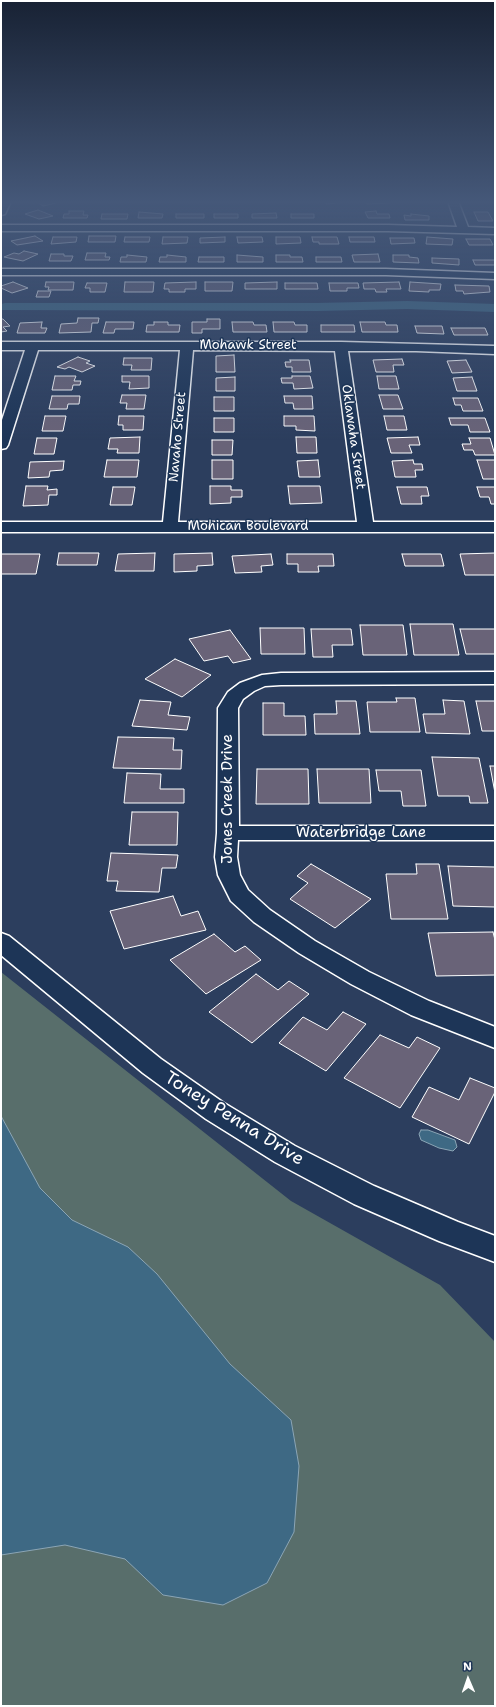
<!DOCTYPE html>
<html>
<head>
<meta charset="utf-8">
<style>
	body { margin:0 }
	#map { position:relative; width:496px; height:1707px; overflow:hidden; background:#2c3e5e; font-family:"Shantell Sans",sans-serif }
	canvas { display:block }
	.frame { position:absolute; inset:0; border:2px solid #fff; pointer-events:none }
	.north { position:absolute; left:448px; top:1659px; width:40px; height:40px; -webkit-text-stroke:3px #1d3557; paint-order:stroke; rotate:358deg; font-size:11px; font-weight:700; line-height:16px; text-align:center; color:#fff }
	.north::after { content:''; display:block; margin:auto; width:14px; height:18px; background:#fff; clip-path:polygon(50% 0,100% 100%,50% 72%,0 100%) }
</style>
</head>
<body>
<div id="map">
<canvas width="496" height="1707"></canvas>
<div class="frame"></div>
<div class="north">N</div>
</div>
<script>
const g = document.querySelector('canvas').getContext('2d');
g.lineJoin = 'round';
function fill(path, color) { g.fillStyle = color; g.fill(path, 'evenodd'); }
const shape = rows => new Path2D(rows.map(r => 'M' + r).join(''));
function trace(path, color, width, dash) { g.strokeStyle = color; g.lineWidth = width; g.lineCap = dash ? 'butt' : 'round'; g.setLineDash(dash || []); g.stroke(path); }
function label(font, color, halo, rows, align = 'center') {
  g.font = font + ' "Shantell Sans",sans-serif'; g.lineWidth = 3; g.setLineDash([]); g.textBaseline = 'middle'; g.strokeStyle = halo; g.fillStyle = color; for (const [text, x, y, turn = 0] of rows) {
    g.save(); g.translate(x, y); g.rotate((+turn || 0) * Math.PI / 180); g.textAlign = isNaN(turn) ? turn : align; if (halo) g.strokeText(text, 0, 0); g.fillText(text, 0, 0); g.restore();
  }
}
const green = shape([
	[1,972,291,1201,440,1285,495,1342,495,1702,493,1706,1,1706]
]);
const water = shape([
	[1,1116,40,1188,72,1220,128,1247,157,1274,230,1364,291,1420,299,1466,294,1532,267,1583,223,1605,163,1595,125,1559,65,1545,1,1555,1,1116],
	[421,1130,428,1130,455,1140,457,1147,453,1151,439,1148,421,1140,419,1134,421,1130]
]);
const canal = shape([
	[407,301,495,304,495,312,407,309,317,311,1,310,1,304,5,303,317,303,407,301]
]);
const building = shape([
	[29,201,52,201,56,203,43,206,37,202,32,203,29,201],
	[326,201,348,201,348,202,326,204,326,201],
	[366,201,390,201,390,203,367,204,366,201],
	[38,210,53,216,39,219,25,214,38,210],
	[69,211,84,211,83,215,88,215,87,218,63,218,64,214,69,214,69,211],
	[376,211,377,214,389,214,390,218,368,218,365,212,376,211],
	[139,212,163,214,162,218,138,218,139,212],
	[474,212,488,212,493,221,478,221,474,212],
	[276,213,277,218,252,218,252,214,276,213],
	[102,214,128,214,127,219,101,219,102,214],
	[176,214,204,214,204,218,176,218,176,214],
	[214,214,238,214,238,218,214,218,214,214],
	[291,214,314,214,314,218,291,218,291,214],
	[411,214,429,216,429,220,405,220,404,215,411,216,411,214],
	[35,236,43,241,17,245,11,241,35,236],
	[89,236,116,236,115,242,88,242,89,236],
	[53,237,77,237,76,242,51,244,53,237],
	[125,237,150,237,149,242,124,242,125,237],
	[163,237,188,237,187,243,162,244,163,237],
	[225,237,225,242,200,243,200,238,225,237],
	[237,237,262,237,263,242,238,243,237,237],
	[276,237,300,237,301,243,276,244,276,237],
	[312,237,337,237,339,244,319,244,319,242,313,242,312,237],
	[349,237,374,237,375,242,350,242,349,237],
	[427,237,453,239,452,245,426,244,427,237],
	[390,238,414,238,415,243,391,244,390,238],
	[466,239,490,239,493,245,469,245,466,239],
	[24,251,38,254,23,261,4,257,14,253,19,254,24,251],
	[87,253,106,253,105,257,110,257,109,260,85,260,87,253],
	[51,254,64,254,64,256,73,256,71,261,49,261,51,254],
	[378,254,380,262,354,262,352,255,378,254],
	[127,255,147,257,146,262,120,262,121,257,127,257,127,255],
	[167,255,186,257,186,262,159,262,160,257,167,257,167,255],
	[237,255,263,257,263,262,237,262,237,255],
	[276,255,290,255,290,257,302,257,303,262,276,262,276,255],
	[393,255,409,255,409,257,418,258,419,263,393,262,393,255],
	[199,257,224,257,224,262,198,262,199,257],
	[316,257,341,257,342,262,316,262,316,257],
	[432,258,459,259,459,265,432,263,432,258],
	[473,260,495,260,495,265,475,265,473,260],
	[13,282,28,288,12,293,1,288,1,286,13,282],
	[46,282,74,282,73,290,48,290,49,287,45,287,46,282],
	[125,282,154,282,153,292,124,292,125,282],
	[196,282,196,289,185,289,185,292,169,292,169,289,164,289,165,283,196,282],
	[205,282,233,282,232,291,205,291,205,282],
	[277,282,277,289,245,289,245,283,277,282],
	[399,282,401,289,386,289,387,292,376,292,375,289,364,289,363,283,399,282],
	[410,282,441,284,440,290,429,290,429,292,409,291,410,282],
	[87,283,107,283,105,292,90,292,90,288,85,288,87,283],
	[285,283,317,283,318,289,285,289,285,283],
	[329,283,358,283,359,288,347,288,347,291,330,291,329,283],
	[455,285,489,286,490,292,464,294,463,291,456,291,455,285],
	[38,291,51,291,49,297,36,297,38,291],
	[78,318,99,318,98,323,92,323,91,332,59,333,61,324,77,323,78,318],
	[1,319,3,319,10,326,3,327,7,331,1,332,1,319],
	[207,319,220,319,220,329,202,329,202,333,192,333,192,322,207,322,207,319],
	[42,322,41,328,47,328,45,333,17,333,20,323,42,322],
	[106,322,134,322,133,329,115,329,114,333,103,333,106,322],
	[154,322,168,322,168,325,180,325,179,332,146,332,147,325,154,325,154,322],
	[232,322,253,322,254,325,266,325,267,332,233,332,232,322],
	[273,322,294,322,295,325,307,325,307,332,274,332,273,322],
	[360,322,385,322,386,325,397,325,398,332,362,332,360,322],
	[321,325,354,325,355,332,321,332,321,325],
	[415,326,442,326,444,334,417,333,415,326],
	[451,328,485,328,488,335,454,335,451,328],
	[234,355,235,372,216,372,216,356,234,355],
	[78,357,90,361,86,363,95,366,82,372,69,367,65,369,57,367,78,357],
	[124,358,152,358,151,370,131,370,132,365,123,365,124,358],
	[402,359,404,365,393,365,394,372,376,372,373,360,402,359],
	[290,360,309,360,311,372,292,372,292,367,286,367,285,362,291,362,290,360],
	[466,360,472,372,452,373,447,361,466,360],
	[55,376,76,376,74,381,81,381,80,385,73,385,72,390,52,390,55,376],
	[122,376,149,376,149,388,129,389,130,382,122,382,122,376],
	[292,376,310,376,313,388,294,389,293,383,282,383,281,378,292,378,292,376],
	[377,376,396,376,399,389,379,389,377,376],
	[235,377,235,391,216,391,216,378,235,377],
	[472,377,477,391,457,391,453,378,472,377],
	[122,395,146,395,144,409,126,409,127,403,120,403,122,395],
	[379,395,398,395,403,409,383,409,379,395],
	[52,396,80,396,79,404,68,404,67,409,49,409,52,396],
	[284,396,312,396,313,409,294,409,293,403,285,403,284,396],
	[214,397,234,397,234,411,214,411,214,397],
	[453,398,478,398,483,411,463,411,461,405,455,405,453,398],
	[45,416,66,416,63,431,42,431,45,416],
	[119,416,144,416,143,430,123,430,123,425,118,425,119,416],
	[284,416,314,416,315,431,296,430,296,426,284,426,284,416],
	[384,416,404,416,407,430,387,430,384,416],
	[214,418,234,418,234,432,214,432,214,418],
	[449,418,485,418,490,432,470,432,468,425,451,425,449,418],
	[140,437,139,453,117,453,118,449,108,449,110,438,140,437],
	[296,437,316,437,317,453,297,453,296,437],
	[418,437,420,445,409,445,412,453,391,453,387,438,418,437],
	[37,438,57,438,54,454,34,454,37,438],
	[469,438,490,438,495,455,475,455,473,450,464,450,462,444,471,444,469,438],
	[212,440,233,440,232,455,212,455,212,440],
	[107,460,139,460,137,477,104,477,107,460],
	[212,460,233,460,233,479,212,479,212,460],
	[318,460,320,477,299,477,297,461,318,460],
	[413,460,414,464,422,464,423,470,415,470,416,477,395,477,392,461,413,460],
	[477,460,495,460,495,479,483,479,477,460],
	[64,461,63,470,50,471,49,477,28,478,30,462,64,461],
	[26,486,48,486,47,490,57,489,57,495,49,495,48,505,23,506,26,486],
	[210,486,231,486,231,490,242,490,242,497,231,497,231,503,210,504,210,486],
	[288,486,320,486,322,503,290,504,288,486],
	[113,487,135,487,132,505,110,505,113,487],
	[397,487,427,487,429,496,421,496,422,504,401,504,397,487],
	[477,487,495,487,495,504,491,504,489,497,480,497,477,487],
	[59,553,99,553,97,565,57,565,59,553],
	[155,553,154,571,115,571,118,554,155,553],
	[212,553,213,565,197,566,197,571,174,572,174,554,212,553],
	[495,553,495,575,465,575,460,554,495,553],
	[1,554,40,554,36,574,1,574,1,554],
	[271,554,273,565,261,566,262,572,235,573,232,556,271,554],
	[287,554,333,554,334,566,318,566,319,572,298,572,298,564,287,564,287,554],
	[402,554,441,554,444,566,405,566,402,554],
	[410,624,453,624,459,655,414,655,410,624],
	[360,625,403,625,407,655,363,655,360,625],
	[260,628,304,628,305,654,261,654,260,628],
	[311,629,351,629,353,645,332,645,333,657,313,657,311,629],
	[460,629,495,629,495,654,466,654,460,629],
	[230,630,251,659,233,663,228,656,204,661,189,639,230,630],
	[175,659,211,675,182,697,145,679,175,659],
	[396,698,415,698,420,732,370,732,367,702,397,702,396,698],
	[140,700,171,702,168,715,190,717,187,730,132,726,140,700],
	[443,700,464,701,470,734,426,733,423,714,445,714,443,700],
	[336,701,356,701,360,734,315,734,314,714,337,714,336,701],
	[476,701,495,701,495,731,482,731,476,701],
	[263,703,284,703,284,716,305,716,306,735,263,735,263,703],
	[118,737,174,738,173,750,182,750,181,769,113,768,118,737],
	[432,757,479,758,488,803,470,803,469,796,438,796,432,757],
	[490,766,495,766,495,793,490,766],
	[257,769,308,769,309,804,256,804,257,769],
	[317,769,369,769,371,803,319,803,317,769],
	[376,770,421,770,426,806,403,806,401,791,379,791,376,770],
	[127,773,161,774,160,789,184,789,184,803,124,803,127,773],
	[132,812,178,812,177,845,129,845,132,812],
	[111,853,178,855,176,868,162,868,159,892,116,891,118,881,107,881,111,853],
	[311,864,371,899,335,928,290,899,308,883,297,876,311,864],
	[416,864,439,864,448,919,391,919,386,874,417,874,416,864],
	[448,866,495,867,495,907,453,906,448,866],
	[173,896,181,916,198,911,206,930,124,949,110,911,173,896],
	[493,932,495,940,495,975,436,976,428,933,493,932],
	[214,934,235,952,245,946,261,960,206,994,170,960,214,934],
	[256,974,278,990,289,981,309,994,252,1043,209,1012,256,974],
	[343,1012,366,1024,326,1071,279,1043,303,1017,327,1030,343,1012],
	[380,1035,409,1048,417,1037,440,1048,400,1108,344,1078,380,1035],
	[470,1078,495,1088,495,1092,469,1144,412,1117,429,1087,459,1100,470,1078]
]);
const minor = shape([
	[1,201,11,201,5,214,1,215,1,201],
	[448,201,458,201,468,227,495,228,495,234,388,231,1,231,1,225,388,225,457,227,448,201],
	[1,269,386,269,495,273,495,279,386,275,1,275,1,269],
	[1,342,341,342,495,346,495,354,416,351,348,351,373,522,495,522,495,532,1,532,1,522,163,522,180,350,38,350,8,445,6,448,1,449,1,423,25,350,1,350,1,342],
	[193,350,335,351,357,522,178,522,193,350],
	[495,672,495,684,281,685,265,686,254,691,243,699,238,708,239,826,495,826,495,840,238,840,237,857,240,875,248,890,270,910,315,941,369,972,429,1001,495,1027,495,1048,411,1015,351,984,299,953,254,922,231,901,218,875,215,857,217,833,218,708,228,692,240,683,262,675,281,673,495,672]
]);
const tertiary = shape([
	[1,933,9,936,161,1059,224,1103,295,1146,374,1186,458,1222,495,1236,495,1262,439,1241,354,1204,275,1162,206,1119,143,1073,1,955,1,933]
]);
const farStreetnames = [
	["Mohawk Street",248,346],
	["Navaho Street",178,437,-85],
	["Oklawaha Street",353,437,82],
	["Mohican Boulevard",248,527]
];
const streetNames = [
	["Jones Creek Drive",228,799,-90],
	["Waterbridge Lane",361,833]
];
const nearStreetnames = [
	["Toney Penna Drive",234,1119,32]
];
fill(green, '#586e6b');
fill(water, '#3e6984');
trace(water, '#8ba5b5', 1);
fill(canal, '#3e6984');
fill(building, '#696378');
trace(building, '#fff', 1);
trace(minor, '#fff', 3);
trace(tertiary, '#fff', 3);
fill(minor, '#1d3557');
fill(tertiary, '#1d3557');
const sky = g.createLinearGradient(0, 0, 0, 440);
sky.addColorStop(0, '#182234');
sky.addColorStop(0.46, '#455879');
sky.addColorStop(1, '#45587900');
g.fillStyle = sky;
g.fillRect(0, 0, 496, 440);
label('13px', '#fff', '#1d3557', farStreetnames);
label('15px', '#fff', '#1d3557', streetNames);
label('18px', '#fff', '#1d3557', nearStreetnames);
</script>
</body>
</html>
